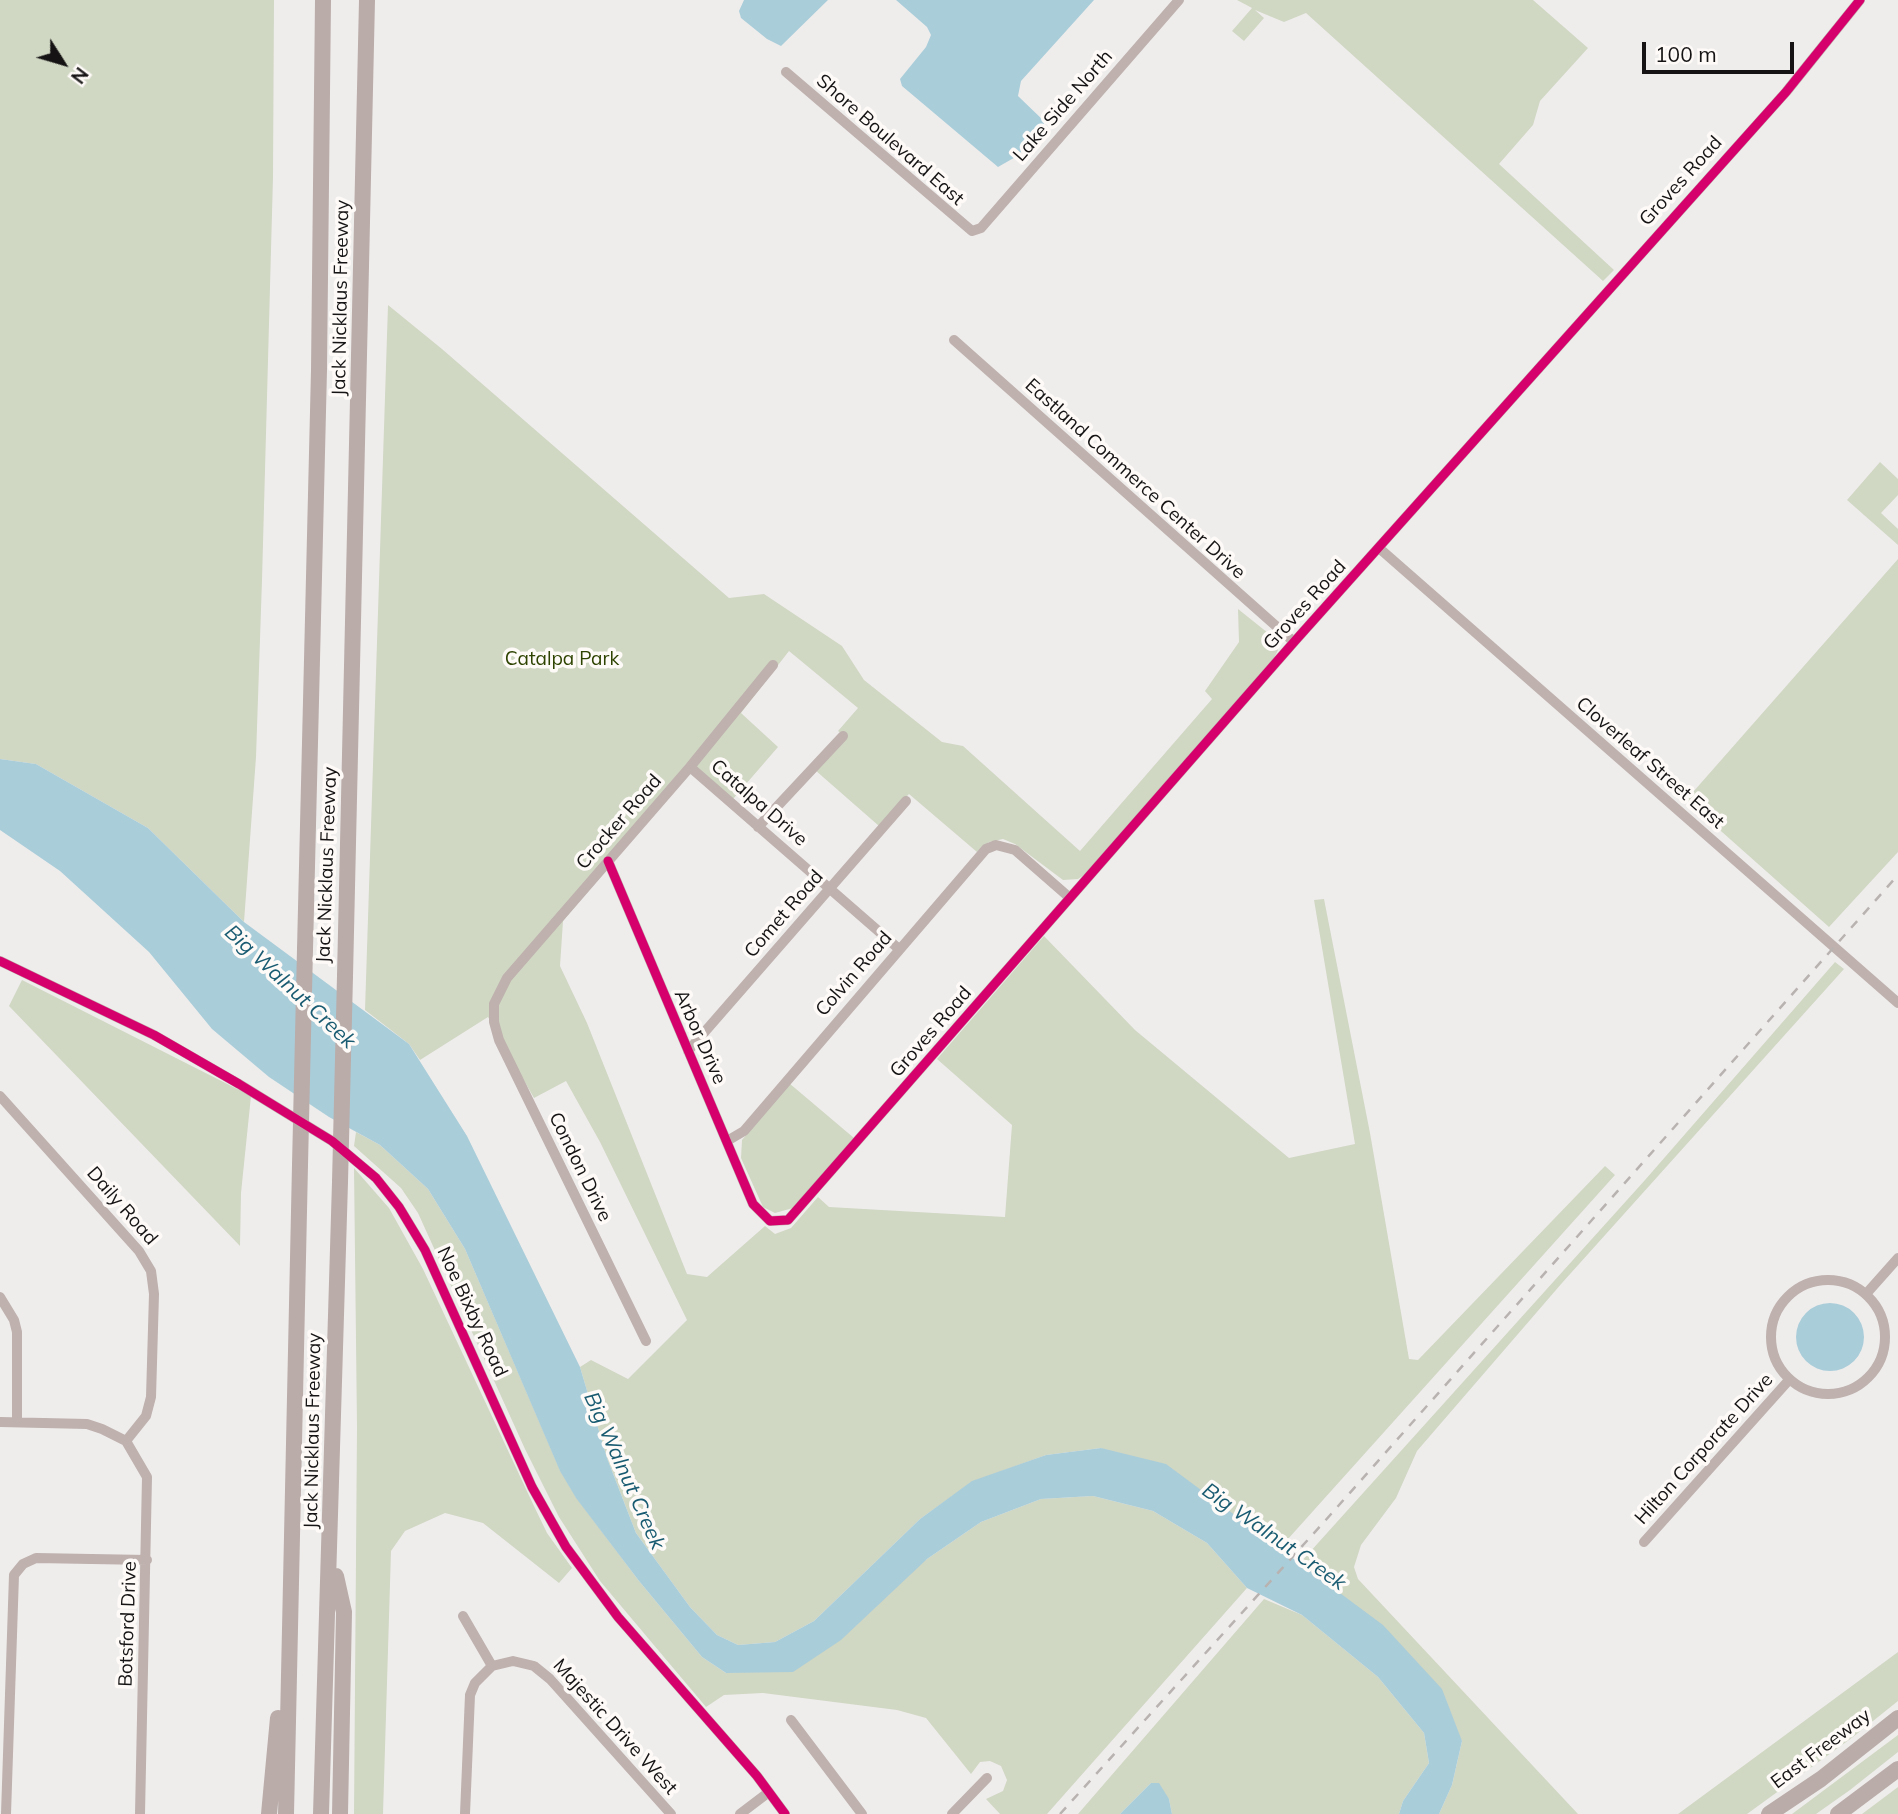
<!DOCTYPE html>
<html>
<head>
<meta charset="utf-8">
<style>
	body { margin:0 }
	#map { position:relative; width:1898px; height:1814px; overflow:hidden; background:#efedec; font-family:Mulish,sans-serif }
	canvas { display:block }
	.north { position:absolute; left:28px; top:28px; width:70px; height:70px; -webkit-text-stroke:5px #fdfaf8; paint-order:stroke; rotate:127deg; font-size:19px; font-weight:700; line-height:28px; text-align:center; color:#151313 }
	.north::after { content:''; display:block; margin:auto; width:24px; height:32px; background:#151313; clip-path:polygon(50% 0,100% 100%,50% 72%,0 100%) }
	.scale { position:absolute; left:1642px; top:42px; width:152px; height:32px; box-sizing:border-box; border:4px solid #151313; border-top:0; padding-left:9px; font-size:21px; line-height:24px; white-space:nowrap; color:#151313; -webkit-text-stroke:5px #fdfaf8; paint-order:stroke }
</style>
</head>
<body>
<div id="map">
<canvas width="1898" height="1814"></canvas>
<div class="north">N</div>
<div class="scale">100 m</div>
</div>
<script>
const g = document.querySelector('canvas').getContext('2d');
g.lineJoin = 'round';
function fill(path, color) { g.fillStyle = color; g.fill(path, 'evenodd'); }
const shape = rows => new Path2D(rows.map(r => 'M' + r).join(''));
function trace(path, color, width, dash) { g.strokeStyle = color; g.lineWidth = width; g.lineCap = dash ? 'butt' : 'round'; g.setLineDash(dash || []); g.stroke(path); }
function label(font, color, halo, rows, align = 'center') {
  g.font = font + ' Mulish,sans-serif'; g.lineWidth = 7; g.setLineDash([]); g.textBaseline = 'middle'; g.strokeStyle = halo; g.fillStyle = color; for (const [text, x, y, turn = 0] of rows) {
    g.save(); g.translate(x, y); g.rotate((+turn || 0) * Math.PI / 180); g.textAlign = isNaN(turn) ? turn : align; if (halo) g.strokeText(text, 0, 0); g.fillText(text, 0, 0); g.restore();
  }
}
const green = shape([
	[0,0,274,0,273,177,262,580,256,757,244,922,148,828,36,764,0,759],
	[1237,0,1533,0,1588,48,1540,101,1533,125,1499,164,1614,270,1603,281,1306,13,1284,22,1255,10,1264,18,1244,41,1232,31,1252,8],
	[388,305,442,349,729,598,764,594,842,646,864,680,942,742,963,746,1080,851,1212,699,1205,691,1239,642,1238,609,1273,637,1278,650,1273,660,1087,873,1078,879,1063,880,1015,844,1003,839,989,842,977,852,909,794,879,826,815,770,845,736,838,731,858,708,789,651,741,713,778,747,733,799,694,767,563,921,560,966,587,1023,687,1274,707,1277,765,1226,775,1234,791,1228,818,1197,829,1207,1005,1217,1012,1125,937,1059,1044,936,1135,1030,1289,1158,1355,1144,1314,900,1324,899,1370,1133,1409,1359,1418,1360,1605,1166,1615,1175,1279,1549,1101,1448,1046,1455,972,1482,920,1519,814,1621,775,1642,738,1645,717,1635,690,1607,636,1533,607,1458,580,1367,591,1360,628,1379,687,1320,600,1142,566,1081,534,1098,488,1017,420,1060,409,1044,365,1010],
	[1880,462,1898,479,1898,495,1881,513,1898,529,1898,545,1847,500],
	[1898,559,1898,852,1829,927,1686,800],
	[1835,962,1844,969,1562,1283,1417,1451,1396,1498,1361,1545,1354,1567,1358,1579,1578,1814,1439,1814,1452,1785,1462,1741,1300,1563,1645,1180],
	[22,980,251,1096,241,1193,240,1246,9,1006],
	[789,1083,854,1138,793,1208,775,1213,763,1207,741,1158,742,1140],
	[356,1132,380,1145,428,1189,465,1249,560,1470,576,1497,639,1581,702,1657,726,1673,927,1559,981,1522,1041,1499,1093,1496,1153,1511,1207,1543,1247,1588,1047,1814,1000,1814,986,1799,1003,1791,1007,1780,1001,1766,990,1761,980,1762,971,1774,926,1718,897,1710,763,1693,724,1695,706,1707,600,1581,559,1517,525,1449,418,1213,401,1188,354,1146],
	[354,1168,389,1208,423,1269,533,1504,547,1533,572,1568,559,1583,483,1523,445,1513,405,1531,391,1551,383,1814,354,1814,357,1427],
	[1264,1599,1302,1615,1378,1677,1424,1733,1429,1763,1403,1801,1399,1814,1172,1814,1169,1799,1151,1783,1120,1814,1078,1814],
	[1898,1652,1898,1701,1853,1737,1747,1814,1678,1814],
	[1898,1735,1898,1752,1850,1790,1816,1814,1792,1814],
	[1898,1787,1898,1814,1862,1814]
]);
const water = shape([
	[744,0,828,0,781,46,767,39,741,18,739,11],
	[896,0,1094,0,1021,81,1018,96,1044,121,1044,126,1040,129,1036,127,1019,155,998,167,902,86,900,79,926,47,931,35,927,27],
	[0,759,36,764,148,828,244,922,409,1044,467,1136,580,1367,607,1458,636,1533,690,1607,717,1635,738,1645,775,1642,814,1621,920,1519,972,1481,1046,1455,1101,1448,1166,1464,1383,1625,1442,1689,1462,1741,1452,1785,1439,1814,1399,1814,1403,1801,1429,1763,1424,1733,1378,1677,1302,1615,1247,1588,1207,1543,1153,1511,1093,1496,1041,1499,981,1522,927,1559,841,1640,793,1672,726,1673,702,1657,639,1581,576,1498,560,1471,465,1249,428,1189,380,1145,329,1117,269,1077,212,1029,149,952,60,871,0,830],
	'1796 1337a34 34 0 1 1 68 0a34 34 0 1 1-68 0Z',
	[1151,1783,1159,1783,1169,1799,1172,1814,1120,1814]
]);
const minor = shape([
	[786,72,972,231,981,228,1179,0],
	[954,340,1294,642],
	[1379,548,1898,1003],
	[690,767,899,949],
	[758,827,843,736],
	[608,861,753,1204,770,1221,788,1220,1294,642,1786,92,1860,0],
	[0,961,154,1035,239,1084,332,1141,376,1178,399,1207,425,1250,532,1487,566,1547,618,1617,757,1776,785,1814],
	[688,1051,906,801],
	[0,1096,139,1251,151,1271,154,1294,151,1397,146,1416,126,1441],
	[727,1141,744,1131,986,849,996,845,1015,850,1070,898],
	'1771 1337a57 57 0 1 1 114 0a57 57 0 1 1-114 0Z',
	[1866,1294,1898,1258],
	[0,1297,14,1320,17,1332,17,1422],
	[646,1341,499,1040,494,1022,494,1004,507,978,690,767,773,665],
	[0,1422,87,1424,102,1429,126,1441,147,1477,140,1814],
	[1644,1542,1789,1380],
	[463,1616,492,1666],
	[791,1720,862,1814],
	[6,1814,14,1575,23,1564,36,1558,147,1560],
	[465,1814,470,1695,475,1683,492,1666,513,1661,534,1666,550,1679,671,1814],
	[740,1814,769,1792],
	[952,1814,987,1778]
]);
const highway = shape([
	[305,949,319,370,323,0],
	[345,976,367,0],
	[336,1576,344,1612,340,1814],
	[269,1814,278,1718],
	[286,1814,300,1165],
	[321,1814,340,1182],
	[1769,1814,1821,1779,1898,1718],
	[1838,1814,1898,1769]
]);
const rail = shape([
	[1060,1814,1324,1522,1898,875]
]);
const highwayBridge = shape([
	[300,1165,305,949],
	[340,1182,345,976]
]);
const cycleway = shape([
	[608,861,753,1204,770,1221,788,1220,1294,642,1786,92,1860,0],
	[0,961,154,1035,239,1084,332,1141,376,1178,399,1207,425,1250,532,1487,566,1547,618,1617,757,1776,785,1814]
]);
const streetNames = [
	["Lake Side North",1063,106,-49],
	["Shore Boulevard East",890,140,41],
	["Groves Road",1681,181,-48],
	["Jack Nicklaus Freeway",341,298,-89],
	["Eastland Commerce Center Drive",1135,479,42],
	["Groves Road",1305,605,-48],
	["Cloverleaf Street East",1650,763,41],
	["Catalpa Drive",759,803,41],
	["Crocker Road",619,822,-49],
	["Jack Nicklaus Freeway",327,865,-88],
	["Comet Road",784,914,-49],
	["Colvin Road",854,974,-49],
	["Groves Road",931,1032,-49],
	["Arbor Drive",700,1037,66],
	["Condon Drive",580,1167,64],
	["Daily Road",122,1206,49],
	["Noe Bixby Road",472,1312,65],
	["Jack Nicklaus Freeway",313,1431,-89],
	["Hilton Corporate Drive",1704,1449,-48],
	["Botsford Drive",128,1624,-88],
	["Majestic Drive West",615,1727,48],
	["East Freeway",1821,1749,-37]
];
const parkNames = [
	["Catalpa Park",562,659]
];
const waterNames = [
	["Big Walnut Creek",290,987,43],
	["Big Walnut Creek",624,1471,66],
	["Big Walnut Creek",1274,1537,35]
];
fill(green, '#d0d7c3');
fill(water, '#aacdda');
trace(minor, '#beb1ae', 10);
trace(highway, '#baaca9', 16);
trace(rail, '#b8b2b0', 2.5, [9, 9]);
trace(highwayBridge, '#baaca9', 16);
trace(cycleway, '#d6006c', 9);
label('19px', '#151313', '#fdfaf8', streetNames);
label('19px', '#2e4300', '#fdfaf8', parkNames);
label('italic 21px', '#195b71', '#fdfaf8', waterNames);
</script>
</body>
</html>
